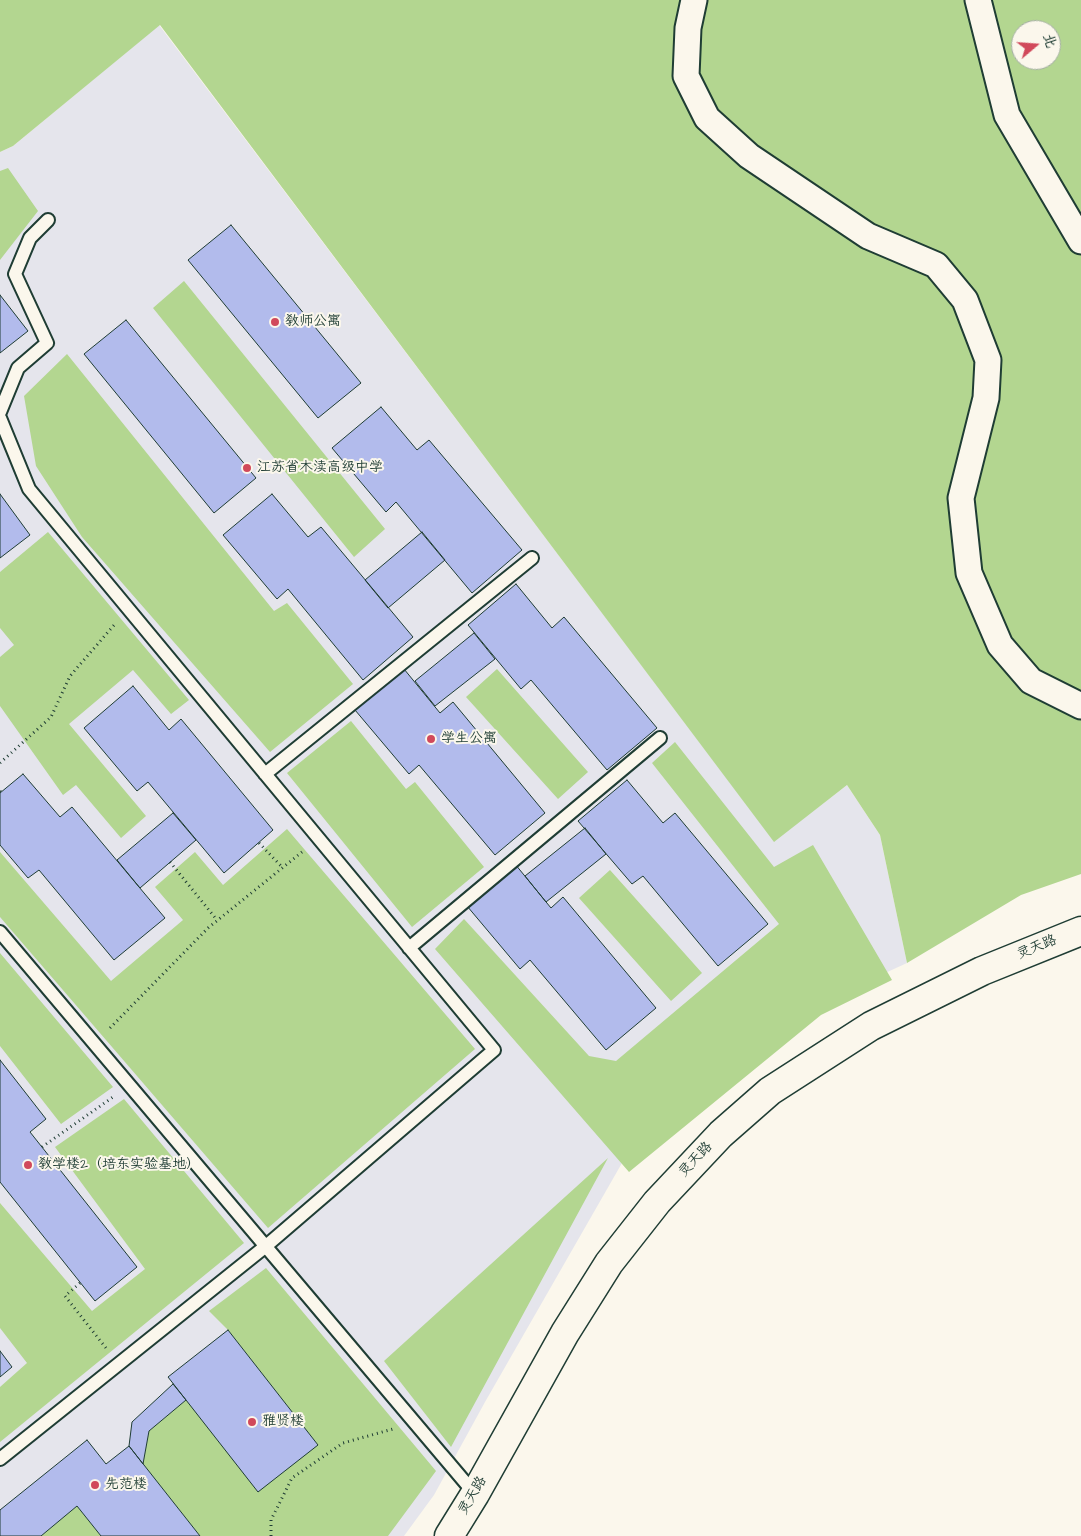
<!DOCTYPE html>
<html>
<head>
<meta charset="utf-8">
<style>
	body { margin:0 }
	#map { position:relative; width:1081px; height:1536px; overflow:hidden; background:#fbf7ec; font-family:"Architects Daughter","LXGW WenKai TC",sans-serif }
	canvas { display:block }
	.north { position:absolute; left:1011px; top:20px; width:50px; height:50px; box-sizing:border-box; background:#fbf7ec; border:1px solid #a3ada2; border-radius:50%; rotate:72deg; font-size:14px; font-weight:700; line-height:20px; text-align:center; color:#1f3d34 }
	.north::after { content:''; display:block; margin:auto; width:18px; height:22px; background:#d1495b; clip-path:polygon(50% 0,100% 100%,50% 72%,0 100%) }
</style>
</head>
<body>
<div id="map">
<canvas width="1081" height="1536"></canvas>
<div class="north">北</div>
</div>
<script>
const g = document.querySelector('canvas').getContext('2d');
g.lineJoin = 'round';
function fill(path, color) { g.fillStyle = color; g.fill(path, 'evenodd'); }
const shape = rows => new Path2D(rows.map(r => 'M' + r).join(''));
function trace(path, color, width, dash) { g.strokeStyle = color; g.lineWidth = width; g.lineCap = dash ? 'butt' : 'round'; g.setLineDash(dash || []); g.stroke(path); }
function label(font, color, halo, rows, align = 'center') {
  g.font = font + ' "Architects Daughter","LXGW WenKai TC",sans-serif'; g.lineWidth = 4; g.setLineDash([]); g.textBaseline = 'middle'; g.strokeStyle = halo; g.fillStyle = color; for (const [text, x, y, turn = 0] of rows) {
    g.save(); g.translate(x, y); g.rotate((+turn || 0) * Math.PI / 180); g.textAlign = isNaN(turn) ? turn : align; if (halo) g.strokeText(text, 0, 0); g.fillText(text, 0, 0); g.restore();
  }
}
const built = shape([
	[159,25,774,841,847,785,880,835,907,963,789,1017,622,1163,485,1402,434,1495,404,1536,0,1536,0,152,13,146]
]);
const green = shape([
	[0,0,1081,0,1081,874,1021,895,907,963,880,835,847,785,774,842,160,25,13,146,0,152],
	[1021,30,1051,30,1051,60,1021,60],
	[8,168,38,211,0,260,0,171],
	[184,281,385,529,354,557,153,308],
	[67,354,274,611,287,603,353,684,270,752,82,537,36,466,24,396],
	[48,532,189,700,171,714,133,670,69,724,146,816,121,838,76,785,63,795,0,706,0,657,14,645,0,628,0,572],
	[497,669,588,772,558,799,466,697],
	[351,721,406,789,415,782,484,867,412,927,287,773],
	[675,742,774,867,813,845,892,980,821,1015,629,1172,435,949,464,919,589,1056,616,1061,779,924,652,763],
	[287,829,475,1049,268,1228,0,917,0,852,111,981,183,920,155,887,195,852,223,885],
	[610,870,702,973,671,1001,579,898],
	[0,953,113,1087,61,1124,0,1046],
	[124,1099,244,1243,0,1442,0,1387,27,1363,0,1328,0,1203,92,1311,145,1269,55,1147],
	[608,1158,451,1447,384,1361],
	[266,1268,436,1471,388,1536,200,1536,143,1464,149,1431,186,1400,318,1445,228,1330,209,1311],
	[77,1506,101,1536,41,1536]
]);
const building = shape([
	[231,225,361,383,318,418,188,260,231,225],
	[0,295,28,331,0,353,0,295],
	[126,320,256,478,214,513,84,354,126,320],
	[381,407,417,450,429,440,522,550,472,593,396,502,386,512,332,448,381,407],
	[0,494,30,535,0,558,0,494],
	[272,494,308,537,321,527,413,637,363,680,288,589,277,599,223,535,272,494],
	[422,532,445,560,388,608,365,580,422,532],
	[516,584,552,628,564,617,657,728,607,770,531,680,521,689,468,625,516,584],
	[474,633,495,659,435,706,415,681,474,633],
	[404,669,440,713,453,702,545,813,495,855,419,765,409,774,355,710,404,669],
	[133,686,169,730,181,719,273,830,224,873,148,782,137,791,84,728,133,686],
	[23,774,60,817,72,807,165,918,114,960,39,870,28,878,0,845,0,793,23,774],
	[627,780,663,823,675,813,768,924,718,966,643,876,632,884,578,821,627,780],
	[173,813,196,840,140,888,117,860,173,813],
	[585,828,606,854,546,902,525,876,585,828],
	[515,864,551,908,563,897,656,1008,606,1050,530,960,520,969,467,906,515,864],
	[0,1060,46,1119,30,1132,137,1267,95,1301,0,1182,0,1060],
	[228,1330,318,1445,258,1492,168,1377,228,1330],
	[0,1351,12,1367,0,1377,0,1351],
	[173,1384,186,1400,149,1431,143,1464,129,1446,132,1422,173,1384],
	[87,1440,106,1464,129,1446,200,1536,101,1536,77,1506,41,1536,0,1536,0,1510,87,1440]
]);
const path = shape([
	[0,763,51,717,70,676,115,624],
	[0,791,1,792],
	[259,843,283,868],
	[170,862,217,920],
	[110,1028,208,928,302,852],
	[42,1147,113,1097],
	[80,1283,65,1296,106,1348],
	[271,1536,271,1520,292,1478,343,1443,393,1429]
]);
const lane = shape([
	[0,412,18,368,47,343,15,274,30,238,48,220],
	[0,418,29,489,494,1050,266,1246,0,1459],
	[265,774,532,558],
	[0,932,475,1494],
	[409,948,660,738]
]);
const street = shape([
	[694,0,688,28,686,76,707,118,749,156,868,236,936,265,965,300,988,360,986,398,961,498,969,573,1000,645,1031,681,1081,706],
	[978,0,1007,115,1081,241]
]);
const secondary = shape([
	[449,1536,475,1494,565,1333,609,1263,657,1202,721,1134,770,1091,871,1026,982,971,1081,931]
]);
const markers = [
	[275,322,5,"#d1495b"],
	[247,468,5,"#d1495b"],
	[431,739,5,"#d1495b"],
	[28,1165,5,"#d1495b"],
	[252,1422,5,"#d1495b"],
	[95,1485,5,"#d1495b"]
];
const poiNames = [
	["教师公寓",285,322],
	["江苏省木渎高级中学",257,468],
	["学生公寓",441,739],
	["教学楼2（培东实验基地）",38,1165],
	["雅贤楼",262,1422],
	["先范楼",105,1485]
];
const streetNames = [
	["灵天路",1037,948,-22],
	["灵天路",696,1160,-47],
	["灵天路",473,1496,-59]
];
fill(built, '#e5e5ec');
fill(green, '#b3d690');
fill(building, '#b2bbec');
trace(building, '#1f3d34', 1);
trace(lane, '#1f3d34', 16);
trace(street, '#1f3d34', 29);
trace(secondary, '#1f3d34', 31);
trace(path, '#1f3d34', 3, [1, 4]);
trace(lane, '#fbf7ec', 12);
trace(street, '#fbf7ec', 25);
trace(secondary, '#fbf7ec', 28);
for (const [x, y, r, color] of markers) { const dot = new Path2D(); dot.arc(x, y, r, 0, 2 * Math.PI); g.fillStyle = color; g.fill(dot); trace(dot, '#fbf7ec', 2); }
label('14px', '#1f3d34', '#fbf7ec', poiNames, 'left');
label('14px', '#1f3d34', '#fbf7ec', streetNames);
</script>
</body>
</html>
